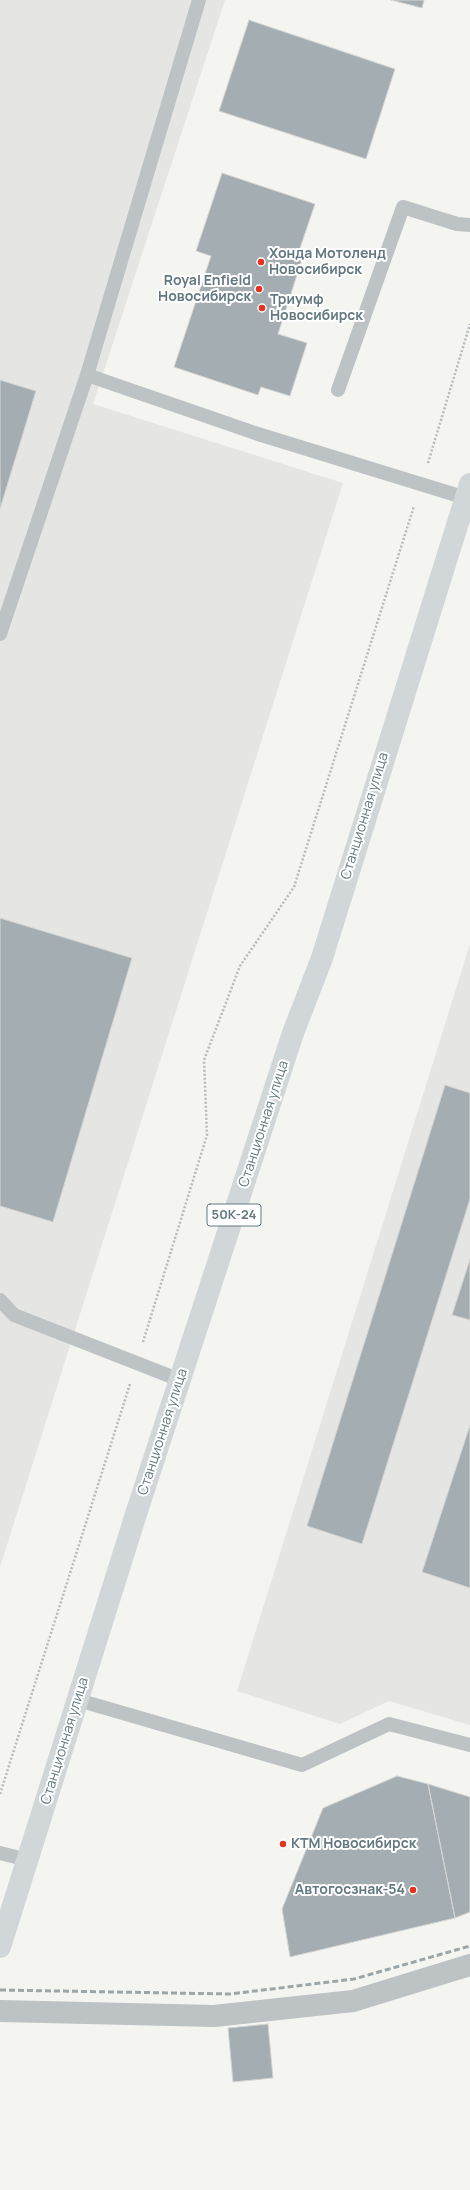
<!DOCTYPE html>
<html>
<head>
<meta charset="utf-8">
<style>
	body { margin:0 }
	canvas { display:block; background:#f4f4f0 }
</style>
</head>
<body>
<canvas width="470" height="2190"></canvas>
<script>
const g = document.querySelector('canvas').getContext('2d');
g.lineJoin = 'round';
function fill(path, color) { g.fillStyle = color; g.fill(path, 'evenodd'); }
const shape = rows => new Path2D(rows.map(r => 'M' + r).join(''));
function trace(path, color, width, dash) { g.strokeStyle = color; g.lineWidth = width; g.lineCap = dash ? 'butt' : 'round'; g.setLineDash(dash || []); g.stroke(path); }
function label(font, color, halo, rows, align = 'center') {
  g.font = font + ' Manrope,sans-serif'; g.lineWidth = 4; g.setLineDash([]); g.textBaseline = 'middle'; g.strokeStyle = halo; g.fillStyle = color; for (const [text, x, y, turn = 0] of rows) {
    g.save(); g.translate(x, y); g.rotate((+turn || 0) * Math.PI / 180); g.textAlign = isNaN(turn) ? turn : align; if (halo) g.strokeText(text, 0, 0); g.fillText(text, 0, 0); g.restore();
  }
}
const built = shape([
	[0,0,225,0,93,404,343,483,0,1567],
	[470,944,470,1725,389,1701,340,1724,237,1691]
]);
const building = shape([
	[391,0,424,0,422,8,391,0],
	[249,20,395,69,366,159,219,111,249,20],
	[222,173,315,204,298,254,303,256,278,334,307,343,290,396,261,387,258,395,174,367,211,256,196,251,222,173],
	[0,380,36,391,0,509,0,380],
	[0,918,132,958,53,1222,0,1206,0,918],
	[445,1085,470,1093,470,1199,362,1544,307,1526,445,1085],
	[470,1259,470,1320,452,1315,470,1259],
	[470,1425,470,1588,422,1572,470,1425],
	[397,1776,428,1784,455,1918,290,1957,282,1909,323,1808,397,1776],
	[428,1784,470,1797,470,1912,455,1918,428,1784],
	[268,2024,273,2078,233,2082,228,2028,268,2024]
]);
const path = shape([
	[428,463,470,324],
	[143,1342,207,1135,204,1060,240,966,294,887,414,506],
	[0,1794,130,1384]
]);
const service = shape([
	[87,375,258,434,466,498],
	[338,390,403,207,457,224,470,225],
	[0,634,87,375,199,0],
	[0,1300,14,1315,180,1380],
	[78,1700,302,1765,389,1724,470,1745],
	[0,1853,28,1860]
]);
const minor = shape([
	[0,2011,214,2016,353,2001,470,1965]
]);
const primary = shape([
	[0,1947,136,1514,293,1033,322,958,470,484]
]);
const rail = shape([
	[0,1990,230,1994,354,1979,470,1946]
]);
const markers = [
	[261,262,4,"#e23422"],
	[259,289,4,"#e23422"],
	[262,308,4,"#e23422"],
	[283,1844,4,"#e23422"],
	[413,1890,4,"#e23422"]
];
const shields = [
	[234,1215,54]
];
const shieldNames = [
	["50К-24",234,1215]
];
const poiNames = [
	["Хонда Мотоленд",269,254],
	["Новосибирск",269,270],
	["Royal Enfield",251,281,"right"],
	["Новосибирск",251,297,"right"],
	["Триумф",270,300],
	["Новосибирск",270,316],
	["КТМ Новосибирск",291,1844],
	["Автогосзнак-54",405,1890,"right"]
];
const streetNames = [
	["Станционная улица",365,816,-73],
	["Станционная улица",264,1124,-72],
	["Станционная улица",163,1432,-72],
	["Станционная улица",65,1741,-73]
];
fill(built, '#e5e5e4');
fill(building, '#a4aeb2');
trace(building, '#d5d5d3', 1);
trace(path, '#b7babc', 2.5, [2, 2]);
trace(service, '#bdc2c4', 14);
trace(minor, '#bdc2c4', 22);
trace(primary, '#d1d6d9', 22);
trace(rail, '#9ca5a8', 3, [6, 3]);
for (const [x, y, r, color] of markers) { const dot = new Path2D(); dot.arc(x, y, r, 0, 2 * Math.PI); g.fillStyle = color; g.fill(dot); trace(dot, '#fff', 1.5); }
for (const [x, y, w] of shields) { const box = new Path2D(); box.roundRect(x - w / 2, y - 11, w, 22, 3); g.fillStyle = '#fff'; g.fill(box); trace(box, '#637881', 1); }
label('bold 13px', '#637881', null, shieldNames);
label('bold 14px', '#637881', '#fff', poiNames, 'left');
label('14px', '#637881', '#fff', streetNames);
</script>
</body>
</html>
